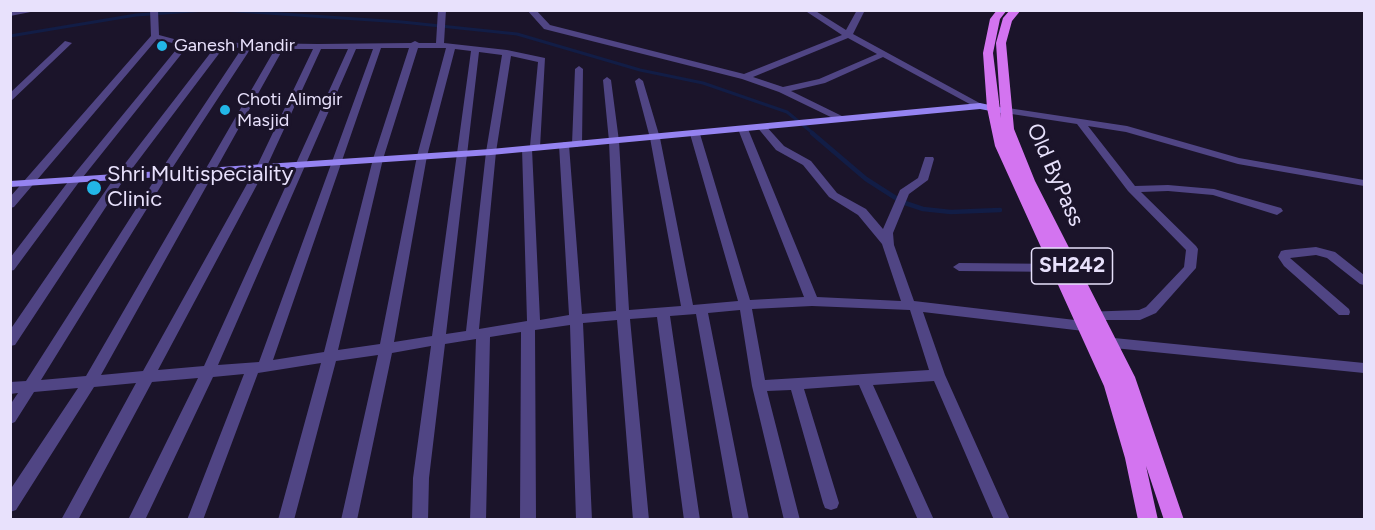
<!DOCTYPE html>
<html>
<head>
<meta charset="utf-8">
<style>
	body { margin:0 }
	#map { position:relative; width:1375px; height:530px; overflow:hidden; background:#1b142a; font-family:Figtree,sans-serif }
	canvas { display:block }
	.frame { position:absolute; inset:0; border:12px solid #e8e1fc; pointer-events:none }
</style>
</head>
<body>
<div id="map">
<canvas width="1375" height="530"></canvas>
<div class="frame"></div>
</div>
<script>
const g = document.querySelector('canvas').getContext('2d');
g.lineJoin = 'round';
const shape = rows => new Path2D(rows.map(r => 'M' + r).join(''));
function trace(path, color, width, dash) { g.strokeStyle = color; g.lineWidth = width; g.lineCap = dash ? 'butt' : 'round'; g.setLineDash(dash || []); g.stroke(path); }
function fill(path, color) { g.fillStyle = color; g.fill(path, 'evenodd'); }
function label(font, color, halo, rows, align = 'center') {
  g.font = font + ' Figtree,sans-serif'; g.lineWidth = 6; g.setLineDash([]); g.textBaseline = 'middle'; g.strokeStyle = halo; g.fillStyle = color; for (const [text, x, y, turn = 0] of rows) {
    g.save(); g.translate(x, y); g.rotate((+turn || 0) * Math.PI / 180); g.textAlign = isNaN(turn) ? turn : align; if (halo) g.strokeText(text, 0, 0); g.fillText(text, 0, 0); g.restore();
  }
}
const streamFar1 = shape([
	[222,10,402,22,517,34,640,70,703,83,787,112,814,134],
	[10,36,136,15,206,10]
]);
const stream = shape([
	[812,133,866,179,902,202,923,209,951,212,1000,210]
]);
const street = shape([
	[18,10,41,10,10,16,10,12,18,10],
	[150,10,158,10,159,35,185,42,318,44,411,43,415,41,419,43,436,43,438,10,446,10,444,43,507,50,545,58,540,147,539,149,532,149,540,320,569,315,559,145,564,142,569,145,582,314,616,311,609,141,603,80,607,77,611,80,619,141,629,310,681,306,650,138,635,81,639,78,643,81,660,138,693,305,738,301,690,134,695,131,700,134,750,300,804,297,738,129,743,126,748,129,817,297,901,301,882,244,858,215,829,197,803,165,776,150,757,127,762,124,765,125,784,146,811,161,837,193,866,209,883,229,900,190,918,178,925,157,933,157,934,159,928,180,909,194,893,233,894,245,914,301,1092,322,1097,324,1099,327,1097,330,1092,332,923,312,945,375,1010,520,994,520,934,381,873,385,934,520,918,520,859,385,804,389,839,503,837,508,831,510,825,508,823,503,791,390,767,391,800,520,784,520,752,386,740,310,708,313,749,520,733,520,696,314,670,316,700,520,684,520,657,317,630,319,649,520,633,520,617,320,583,323,592,520,576,520,570,325,535,330,536,520,520,520,521,332,490,337,486,520,470,520,476,339,445,344,429,478,428,520,412,520,413,478,431,346,392,353,357,520,341,520,378,355,336,361,294,520,278,520,321,363,258,373,203,520,187,520,244,374,213,377,145,520,128,520,198,378,152,382,78,520,61,520,136,383,94,387,16,510,10,512,10,490,78,388,34,392,15,422,10,424,10,405,18,393,10,394,10,382,26,381,159,173,242,48,224,47,125,178,15,345,10,346,10,330,117,174,215,47,187,47,79,182,14,270,10,271,10,258,71,178,180,45,157,39,14,207,10,208,10,197,151,36,150,10],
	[251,48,275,49,86,376,41,380,169,173,251,48],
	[381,48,409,48,373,159,324,352,273,360,381,48],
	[418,48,446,48,417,156,380,344,338,350,383,159,418,48],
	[283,49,313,49,257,166,143,371,101,375,283,49],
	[321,49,348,49,204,366,158,370,267,166,321,49],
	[356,49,373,49,259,362,218,365,356,49],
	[455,49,471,51,432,336,394,342,427,156,455,49],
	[479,52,502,55,486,152,466,331,446,334,479,52],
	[511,56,538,62,530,146,523,146,522,148,527,321,479,329,496,152,511,56],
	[812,306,910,310,929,370,765,380,752,309,812,306],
	[527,10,536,10,550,25,744,74,842,35,804,10,814,10,846,30,857,10,865,10,853,34,985,106,980,109,977,108,883,57,825,83,791,91,844,117,846,119,841,122,779,92,742,79,544,29,527,10],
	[848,38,877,54,819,79,783,87,753,77,848,38],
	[65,41,72,43,10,102,10,93,65,41],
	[579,66,583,69,582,144,577,147,572,144,575,69,579,66],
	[1008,108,1127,126,1239,158,1364,180,1364,186,1238,164,1126,132,1088,126,1135,186,1168,185,1214,189,1281,208,1283,211,1277,215,1213,195,1168,191,1141,192,1196,246,1198,249,1196,268,1156,313,1140,320,1089,320,1084,318,1083,315,1084,312,1139,310,1146,307,1184,267,1186,250,1128,191,1077,124,1005,113,1005,109,1008,108],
	[1316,247,1335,252,1364,275,1364,285,1360,284,1327,258,1316,255,1290,258,1349,309,1350,312,1349,315,1339,315,1284,266,1278,257,1281,251,1285,250,1316,247],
	[959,263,1065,264,1071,268,1065,272,959,271,953,267,959,263],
	[1104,337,1364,363,1364,373,1104,347,1099,346,1097,342,1099,338,1104,337]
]);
const secondary = shape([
	[980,103,1004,108,1006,110,1001,113,980,109,491,155,10,187,10,181,491,149,980,103]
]);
const primary = shape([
	[997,10,1007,10,1000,19,993,53,1001,118,996,43,1003,18,1010,10,1021,10,1012,21,1006,43,1014,129,1035,181,1135,377,1184,520,1164,520,1146,466,1158,520,1138,520,1125,458,1104,386,995,146,987,108,983,53,990,19,997,10]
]);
const markers = [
	[162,46,6,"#22b6e7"],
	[225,110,6,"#22b6e7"],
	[94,188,8,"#22b6e7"]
];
const farPoinames = [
	["Ganesh Mandir",174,46],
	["Choti Alimgir",237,100],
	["Masjid",237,121]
];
const shields = [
	[1072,266,81]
];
const shieldNames = [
	["SH242",1072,266]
];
const poiNames = [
	["Shri Multispeciality",107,175],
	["Clinic",107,200]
];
const streetNames = [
	["Old ByPass",1055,175,66]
];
trace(streamFar1, '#121d46', 3);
trace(stream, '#121d46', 4.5);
fill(street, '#504584');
fill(secondary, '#9583f1');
fill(primary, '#d374f0');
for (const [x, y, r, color] of markers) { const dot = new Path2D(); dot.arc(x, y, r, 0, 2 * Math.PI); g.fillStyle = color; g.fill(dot); trace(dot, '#1b142a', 2); }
label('18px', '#e8e1fc', '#1b142a', farPoinames, 'left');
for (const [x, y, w] of shields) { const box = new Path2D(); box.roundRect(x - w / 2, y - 18, w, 36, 4.5); g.fillStyle = '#1b142a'; g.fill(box); trace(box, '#e8e1fc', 1.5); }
label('bold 21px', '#e8e1fc', null, shieldNames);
label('22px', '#e8e1fc', '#1b142a', poiNames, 'left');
label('22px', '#e8e1fc', '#1b142a', streetNames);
</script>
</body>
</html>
